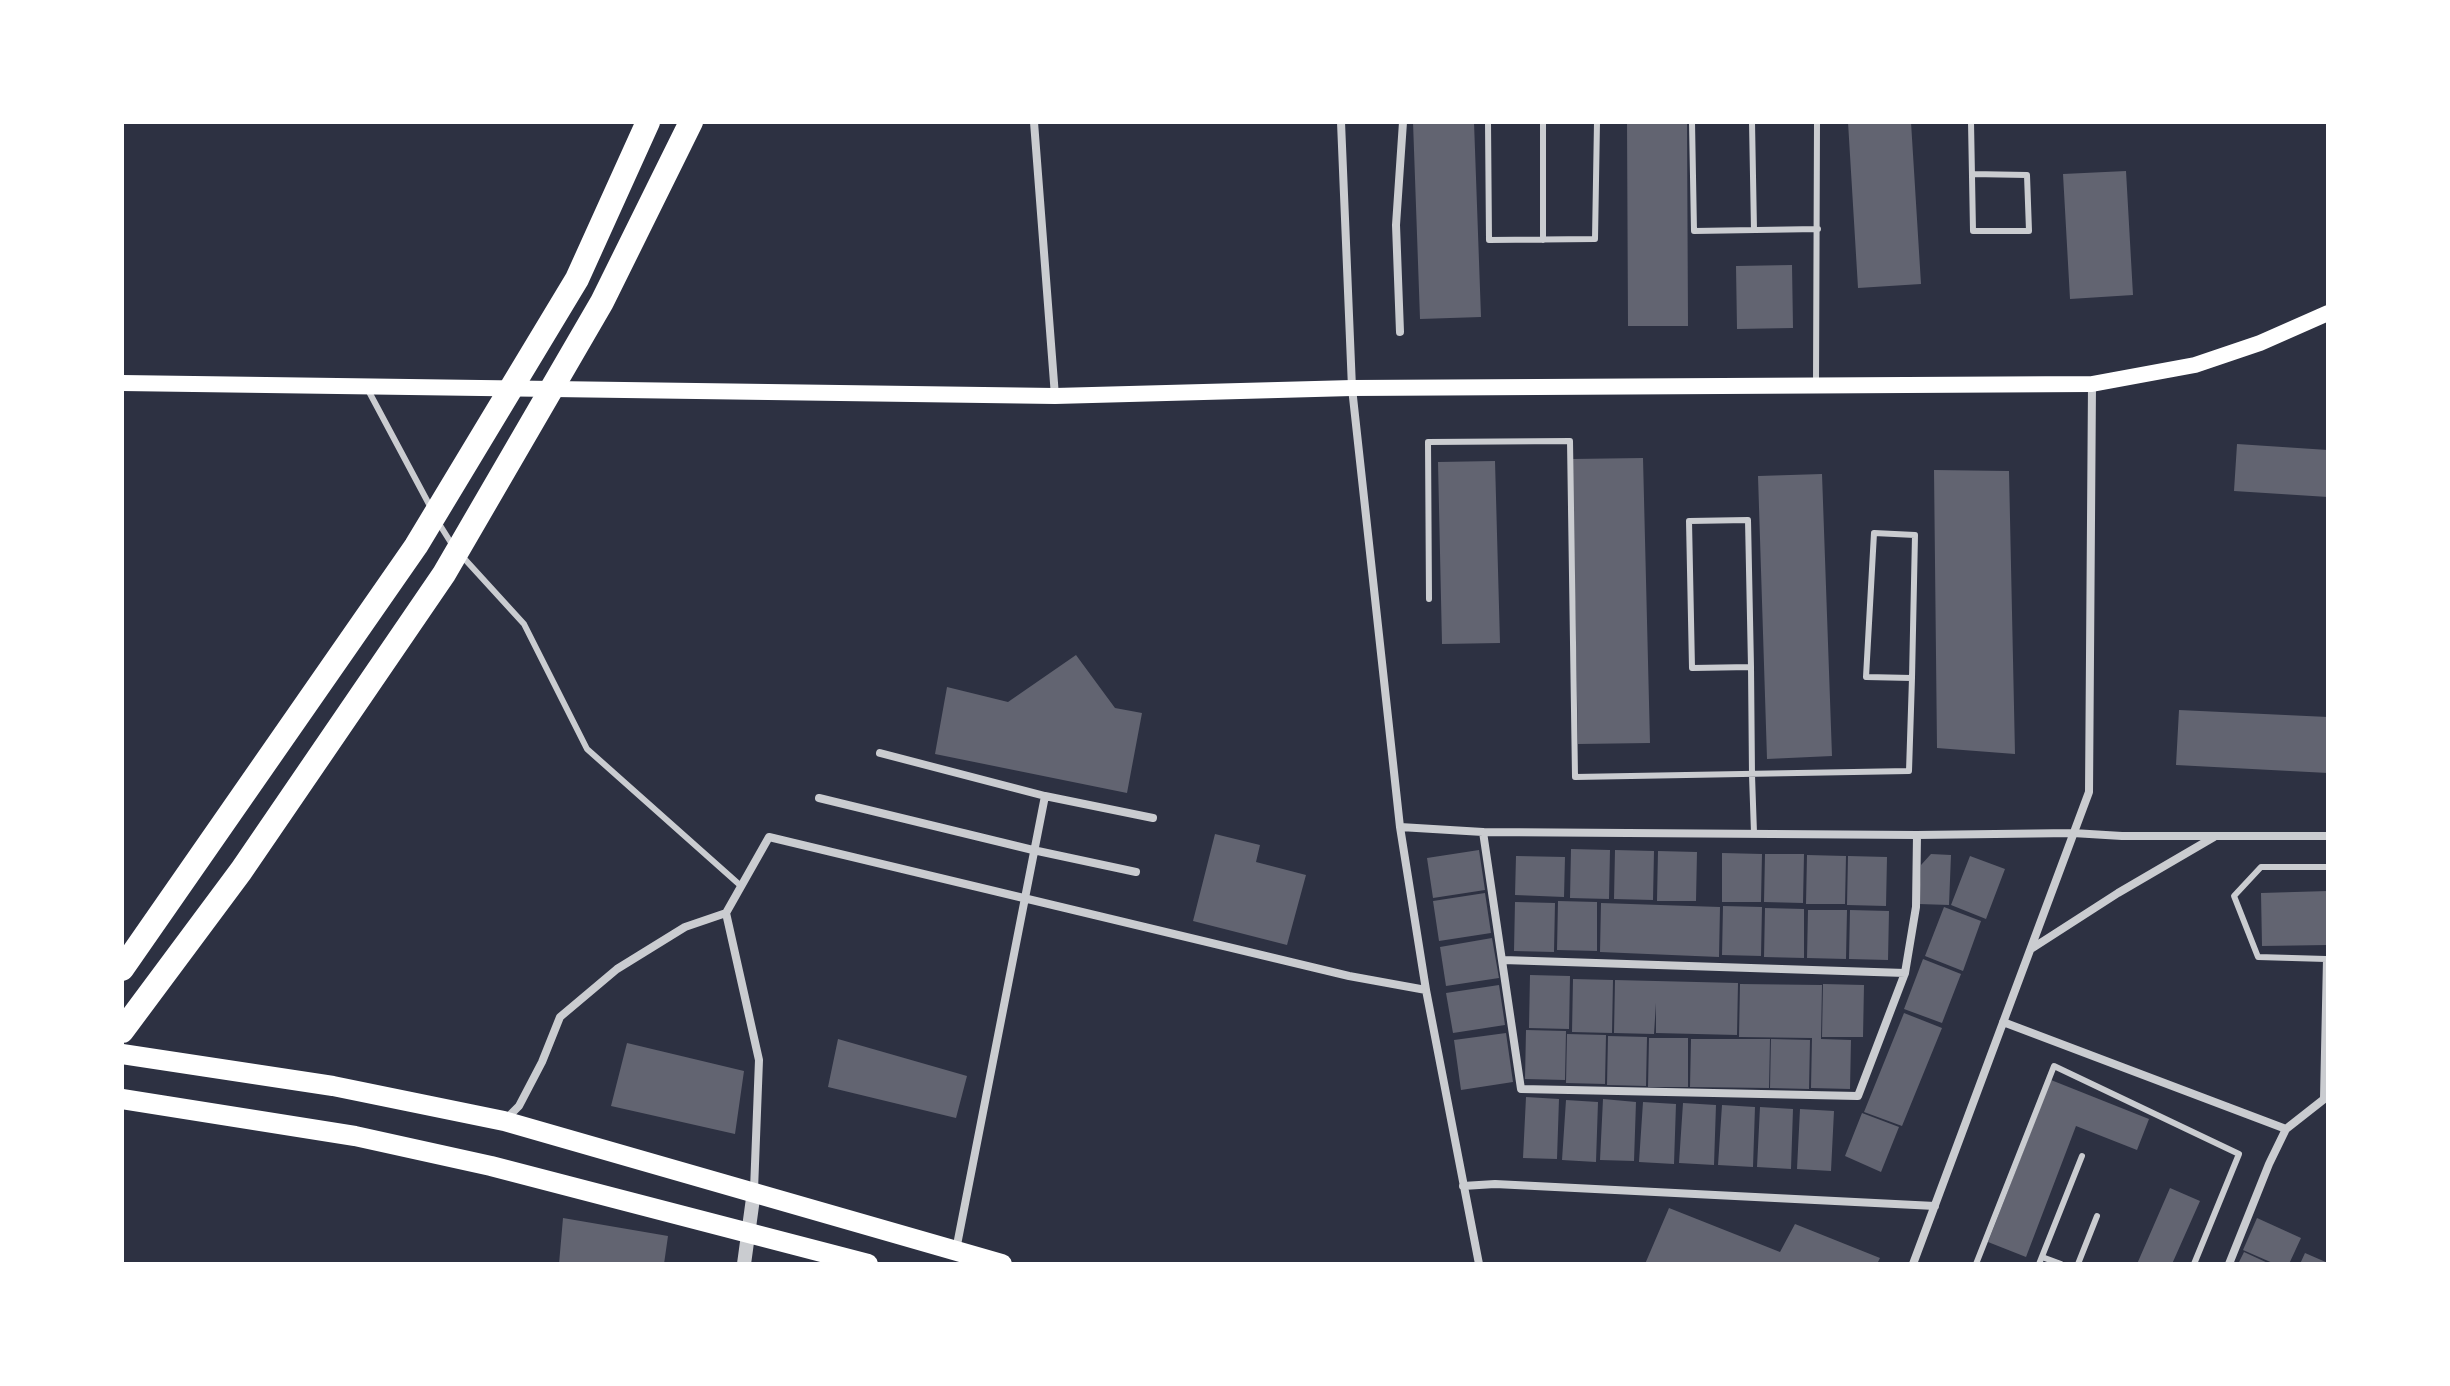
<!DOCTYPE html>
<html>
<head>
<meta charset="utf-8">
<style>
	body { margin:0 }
	#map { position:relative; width:2450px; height:1386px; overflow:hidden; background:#2d3142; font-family:Mulish,sans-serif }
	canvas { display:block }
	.frame { position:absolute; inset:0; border:124px solid #fff; pointer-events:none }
</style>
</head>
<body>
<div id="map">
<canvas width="2450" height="1386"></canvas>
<div class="frame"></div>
</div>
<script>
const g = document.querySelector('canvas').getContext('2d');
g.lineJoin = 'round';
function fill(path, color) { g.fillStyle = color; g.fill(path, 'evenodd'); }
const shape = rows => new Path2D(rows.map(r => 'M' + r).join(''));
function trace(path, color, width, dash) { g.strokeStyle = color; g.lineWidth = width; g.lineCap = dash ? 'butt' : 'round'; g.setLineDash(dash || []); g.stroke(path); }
const building = shape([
	[1413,122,1474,122,1481,317,1420,319],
	[1627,122,1687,122,1688,326,1628,326],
	[1848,122,1911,122,1921,284,1858,288],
	[2126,171,2133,295,2070,299,2063,174],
	[1792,265,1793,328,1737,329,1736,266],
	[2237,444,2328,450,2328,497,2234,491],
	[1643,458,1650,743,1578,744,1572,459],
	[1495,461,1500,643,1442,644,1438,462],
	[1934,470,2009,471,2015,754,1937,748],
	[1822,474,1832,756,1767,759,1758,476],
	[1076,655,1115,708,1142,713,1127,793,935,754,947,687,1008,702],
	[2179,710,2328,717,2328,773,2176,765],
	[1215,834,1260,845,1256,862,1306,875,1287,945,1193,921],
	[1571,849,1610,850,1609,899,1570,898],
	[1479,850,1485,890,1433,898,1427,858],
	[1615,850,1654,851,1653,900,1614,899],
	[1658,851,1697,852,1696,901,1657,901],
	[1722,853,1762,854,1761,902,1722,902],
	[1765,854,1804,854,1803,903,1764,902],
	[1931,854,1951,855,1949,905,1919,904,1921,865],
	[1807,855,1846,856,1845,904,1806,904],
	[1516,856,1565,857,1564,897,1515,895],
	[1848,856,1887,857,1886,906,1847,905],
	[1970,856,2005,869,1986,919,1951,905],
	[2328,891,2328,945,2262,946,2261,893],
	[1485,893,1491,933,1439,941,1433,901],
	[1558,901,1597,902,1597,951,1557,950],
	[1515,902,1555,903,1554,952,1514,951],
	[1601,903,1720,907,1719,957,1600,952],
	[1723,906,1762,907,1761,956,1722,955],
	[1944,907,1981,921,1963,971,1925,956],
	[1765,908,1804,909,1804,958,1764,957],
	[1808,910,1847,910,1846,959,1807,958],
	[1850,910,1889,911,1888,960,1849,959],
	[1492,938,1499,978,1446,986,1440,947],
	[1923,959,1961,974,1942,1023,1904,1009],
	[1530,975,1570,976,1569,1029,1529,1028],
	[1573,979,1613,980,1612,1033,1572,1032],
	[1615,980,1738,983,1737,1035,1656,1033,1656,1003,1654,1034,1614,1033],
	[1740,984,1822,985,1821,1039,1851,1040,1850,1089,1811,1088,1812,1038,1739,1037],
	[1823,984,1864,985,1863,1037,1822,1037],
	[1499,985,1505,1025,1453,1033,1446,993],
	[1904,1013,1942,1028,1902,1126,1864,1112],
	[1526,1030,1566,1031,1565,1080,1525,1079],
	[1506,1033,1513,1082,1461,1090,1454,1040],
	[1567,1034,1606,1035,1605,1084,1566,1083],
	[1608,1036,1647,1037,1646,1086,1607,1085],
	[1649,1038,1688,1038,1688,1087,1648,1087],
	[838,1039,967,1076,956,1118,828,1087],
	[1691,1039,1770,1039,1769,1088,1690,1087],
	[1771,1039,1810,1040,1809,1089,1770,1088],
	[627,1043,744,1071,735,1134,611,1106],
	[2051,1080,2149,1119,2137,1150,2076,1126,2026,1257,1988,1242],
	[1526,1097,1559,1099,1557,1159,1523,1158],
	[1603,1099,1636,1102,1634,1161,1600,1160],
	[1566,1100,1598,1102,1596,1162,1562,1160],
	[1643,1102,1676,1104,1674,1164,1639,1162],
	[1683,1103,1716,1105,1714,1165,1679,1163],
	[1722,1105,1755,1107,1753,1167,1718,1165],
	[1760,1107,1793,1109,1791,1169,1757,1167],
	[1800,1109,1834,1111,1831,1171,1797,1169],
	[1862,1113,1899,1127,1881,1172,1845,1156],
	[2170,1188,2200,1201,2172,1264,2137,1264],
	[1669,1208,1780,1252,1795,1224,1880,1258,1877,1264,1645,1264],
	[563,1218,668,1236,664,1264,559,1264],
	[2257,1218,2301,1238,2289,1264,2275,1264,2243,1250],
	[2244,1252,2270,1264,2238,1264],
	[2305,1253,2328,1263,2328,1264,2300,1264]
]);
const service = shape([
	[1488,122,1489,240,1595,239,1597,122],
	[1543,122,1543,240],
	[1692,122,1694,231,1818,229],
	[1752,122,1754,230],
	[1971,122,1973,231,2029,231,2027,175,1972,174],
	[1816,382,1817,122],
	[367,388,431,508],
	[438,522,453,546],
	[461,555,524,624,587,749,741,886],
	[1429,599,1428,442,1570,441,1575,777,1909,771,1912,678,1915,535,1874,533,1866,677,1912,678],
	[1751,667,1692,668,1689,521,1748,520,1751,667,1752,775,1754,833],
	[2323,1098,2326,959,2258,957,2234,896,2261,867,2328,867],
	[2042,1257,2061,1264],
	[1976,1264,2054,1066,2239,1154,2194,1264],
	[2039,1264,2082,1156],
	[2078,1264,2097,1216]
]);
const minor = shape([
	[1034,122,1055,396],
	[1341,122,1352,388,1400,827,1426,990,1479,1264],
	[1400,332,1396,225,1403,122],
	[880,753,1045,796,956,1250],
	[1045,796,1153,818],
	[819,798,1033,850,1136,872],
	[1400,827,1483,832,1917,835,2073,833,2122,836,2328,836],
	[1483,832,1521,1089,1858,1096,1905,973,1916,907,1917,835],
	[2031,949,2118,893,2214,837],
	[1503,960,1905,973],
	[2003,1022,2286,1129],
	[505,1120,519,1106,542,1062,560,1017,617,969,685,927,726,913],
	[1463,1186,1495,1184,1935,1206],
	[754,1190,759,1060,726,913,769,837,1349,976,1426,990],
	[1913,1264,2089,792,2092,384],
	[2229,1264,2269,1164,2286,1129,2328,1096]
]);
const tertiary = shape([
	[744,1264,754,1191]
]);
const secondary = shape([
	[122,383,1055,396,1352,388,2092,384,2195,365,2260,343,2328,313]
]);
const primary = shape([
	[122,1054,333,1086,504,1121,1002,1264],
	[122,1099,355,1136,491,1166,868,1264]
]);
const motorway = shape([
	[122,969,416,546,577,279,648,122],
	[122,1031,241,871,444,574,602,302,691,122]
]);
fill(building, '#626471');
trace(service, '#caccd0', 6);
trace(minor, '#caccd0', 8);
trace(tertiary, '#caccd0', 14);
trace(secondary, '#fff', 16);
trace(primary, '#fff', 20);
trace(motorway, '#fff', 24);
</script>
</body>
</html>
